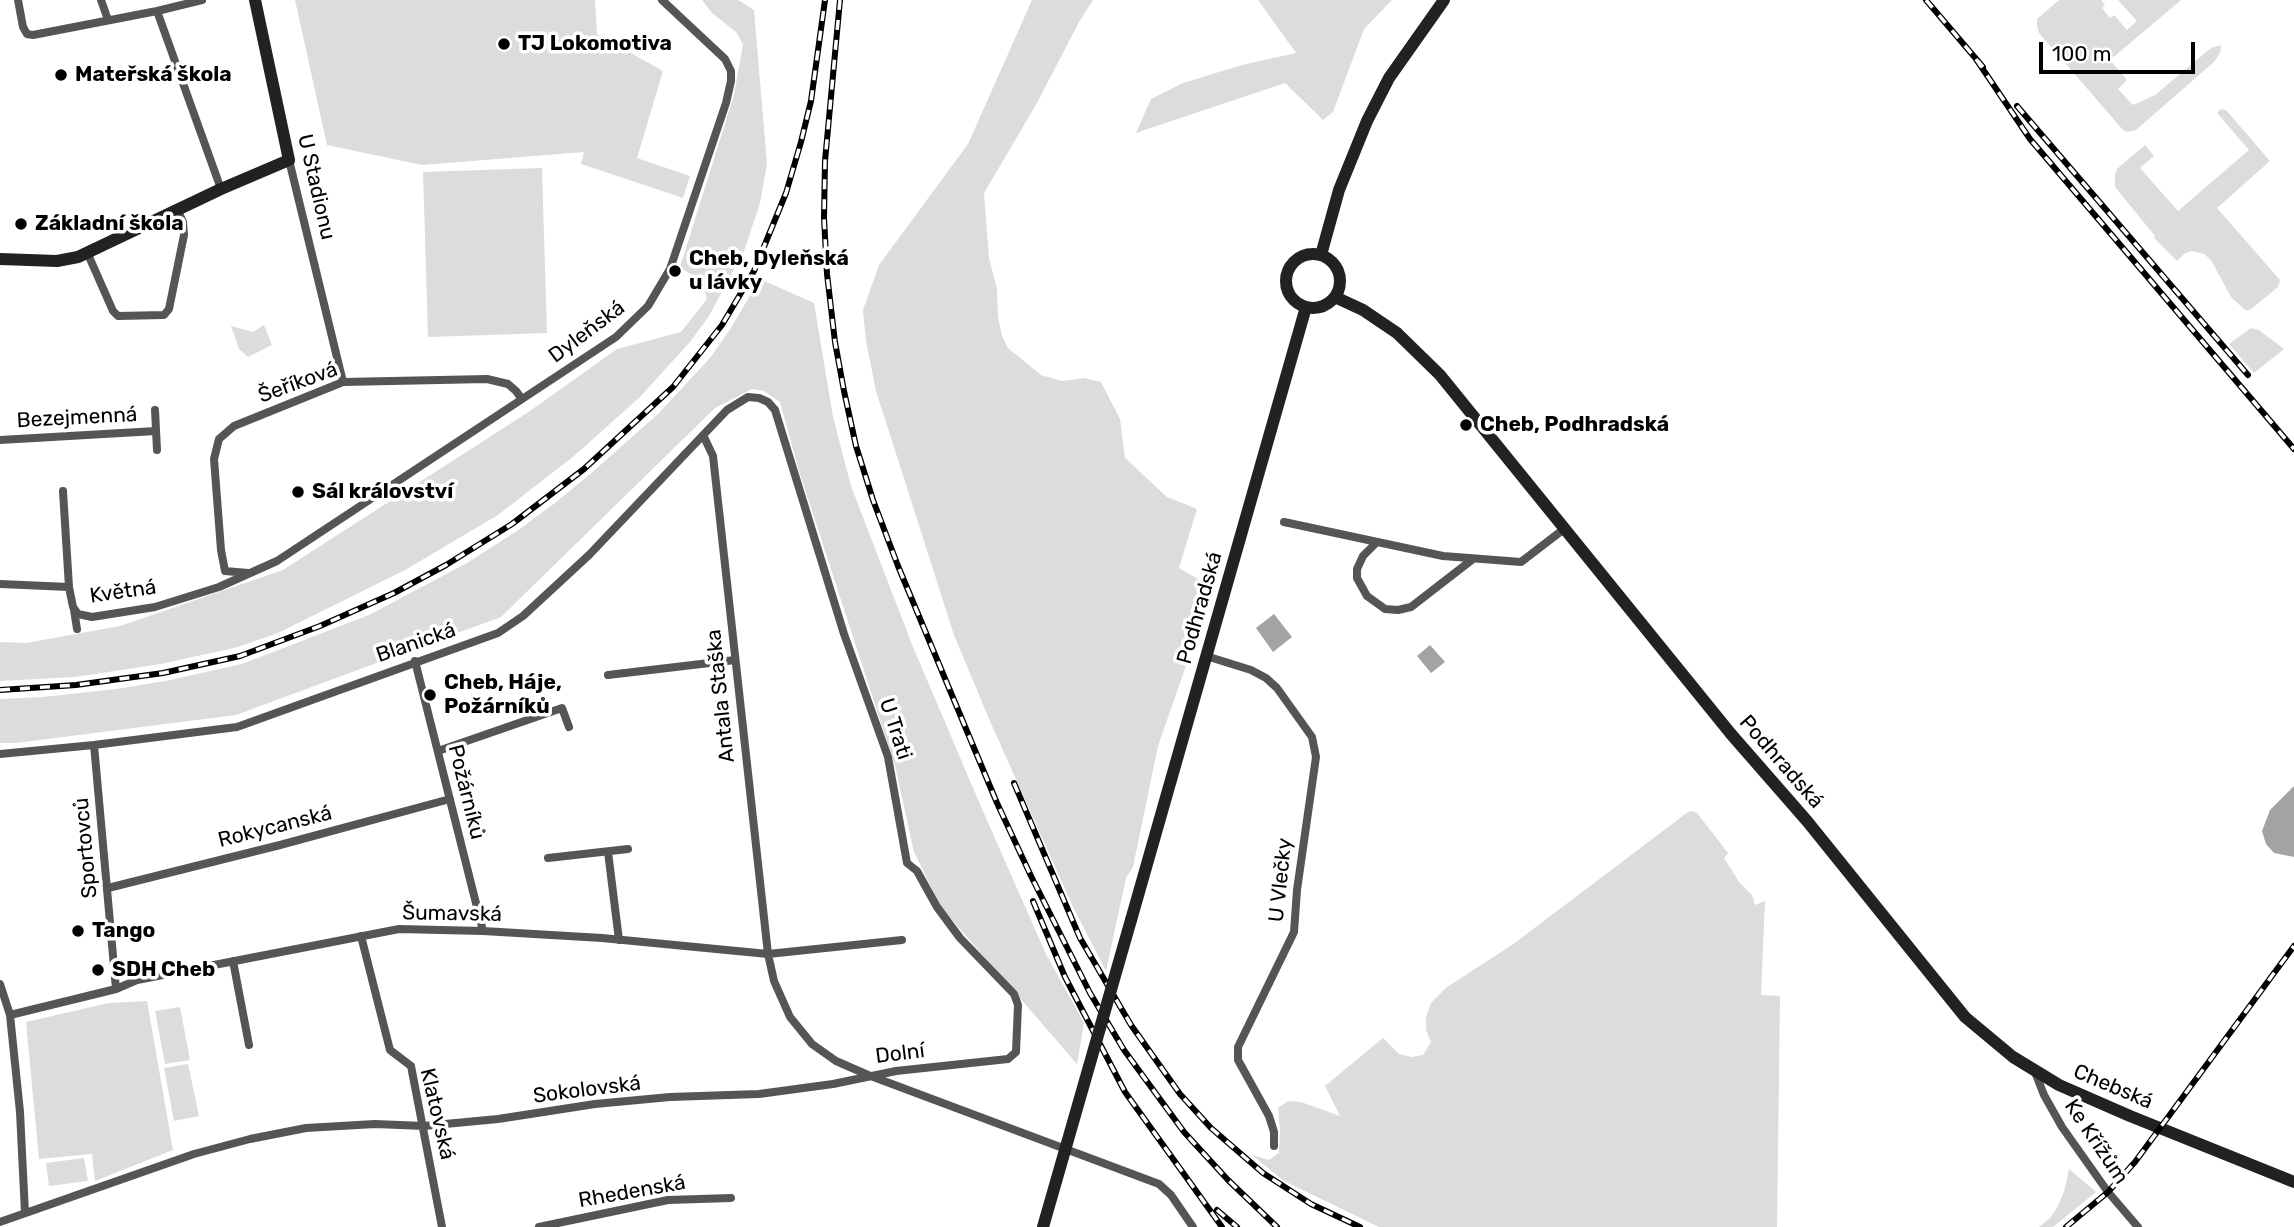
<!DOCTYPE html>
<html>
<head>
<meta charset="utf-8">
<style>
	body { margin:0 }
	#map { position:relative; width:2294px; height:1227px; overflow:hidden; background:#fff; font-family:Rubik,sans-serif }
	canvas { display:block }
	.scale { position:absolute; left:2039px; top:42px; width:156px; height:32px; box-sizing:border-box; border:4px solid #000; border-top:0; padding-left:9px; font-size:21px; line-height:24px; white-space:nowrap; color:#000; -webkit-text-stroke:5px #fff; paint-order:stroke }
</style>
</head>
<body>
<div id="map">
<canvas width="2294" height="1227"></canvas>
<div class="scale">100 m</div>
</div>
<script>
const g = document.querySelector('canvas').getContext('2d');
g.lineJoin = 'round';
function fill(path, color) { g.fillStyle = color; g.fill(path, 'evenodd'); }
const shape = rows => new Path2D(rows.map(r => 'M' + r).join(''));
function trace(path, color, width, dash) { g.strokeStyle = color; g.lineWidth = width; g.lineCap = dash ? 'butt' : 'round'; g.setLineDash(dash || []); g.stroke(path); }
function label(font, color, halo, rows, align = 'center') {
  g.font = font + ' Rubik,sans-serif'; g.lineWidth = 7; g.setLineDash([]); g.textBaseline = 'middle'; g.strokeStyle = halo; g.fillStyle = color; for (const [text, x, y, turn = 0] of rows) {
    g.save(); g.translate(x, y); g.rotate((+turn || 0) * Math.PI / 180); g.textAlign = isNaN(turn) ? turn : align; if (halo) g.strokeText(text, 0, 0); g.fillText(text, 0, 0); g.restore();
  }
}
const green = shape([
	[295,0,595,0,597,34,663,71,637,158,690,176,683,198,581,164,584,152,422,165,327,145],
	[702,0,738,0,754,10,767,164,760,203,744,251,709,316,690,342,640,397,574,456,498,515,405,570,278,633,238,647,161,664,75,677,0,681,0,642,26,643,120,626,283,570,527,413,617,349,681,332,707,299,703,283,680,267,734,95,743,44,736,32,712,13],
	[1032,0,1093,0,1079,22,1037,103,984,193,989,258,997,289,998,317,1002,336,1008,348,1041,375,1062,381,1084,378,1101,382,1120,419,1125,458,1167,497,1197,509,1179,568,1213,588,1158,746,1133,867,1126,878,1106,971,1073,907,989,719,954,635,876,391,866,341,863,310,879,265,968,144],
	[1258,0,1392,0,1364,29,1333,112,1323,120,1285,83,1136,133,1151,99,1183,83,1242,65,1296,53],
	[2059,0,2101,0,2105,5,2102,8,2110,18,2114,15,2127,30,2137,21,2118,0,2181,0,2110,60,2127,80,2118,89,2133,105,2155,95,2211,48,2221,45,2220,53,2214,62,2136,130,2127,132,2123,130,2039,33,2037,26,2037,19],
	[2221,109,2226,110,2270,161,2217,208,2280,280,2278,287,2250,310,2245,310,2231,297,2211,260,2204,254,2191,251,2184,254,2177,261,2154,238,2155,236,2115,187,2115,174,2117,169,2145,145,2154,156,2140,168,2178,211,2249,150,2217,113],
	[542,168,547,333,428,337,423,172],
	[760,279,814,303,833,417,851,486,913,647,982,809,1046,954,1084,1023,1077,1064,941,907,914,852,895,766,799,471,780,402,764,391,752,389,715,408,501,617,236,715,16,743,0,743,0,699,43,697,116,689,165,681,242,664,369,615,467,563,517,531,555,503,589,475,658,414,710,358,729,331],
	[264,325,272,345,248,357,239,349,231,326,253,332],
	[2251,328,2259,330,2284,349,2254,373,2229,344],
	[1692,811,1697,813,1728,853,1724,858,1739,882,1752,895,1755,905,1765,901,1761,995,1780,996,1777,1227,1379,1227,1284,1181,1252,1155,1269,1160,1279,1153,1280,1129,1278,1108,1288,1101,1301,1102,1340,1116,1325,1086,1383,1038,1399,1054,1411,1057,1423,1055,1431,1042,1426,1030,1426,1017,1431,1003,1447,987,1512,945,1688,812],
	[147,1001,173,1150,95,1181,92,1154,39,1159,26,1022,109,1003],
	[180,1007,190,1060,165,1064,155,1011],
	[188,1064,199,1116,174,1121,164,1068],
	[84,1158,88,1181,49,1186,46,1163],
	[2069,1169,2096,1192,2053,1227,2039,1227,2050,1218,2057,1208,2064,1192]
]);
const water = shape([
	[1274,614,1292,637,1273,652,1256,628],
	[1430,645,1445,662,1431,673,1417,656],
	[2294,786,2294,857,2274,853,2266,844,2262,831,2270,810]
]);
const street = shape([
	[18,0,23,27,27,34,33,35,157,11,202,0],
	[101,0,108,20],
	[157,11,221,189],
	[289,160,343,382],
	[87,252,113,311,118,316,164,315,169,309,184,235,183,222,177,209],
	[155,410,157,450],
	[703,435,713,456,768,954,774,981,790,1017,812,1044,836,1061,868,1075,1159,1184,1171,1195,1193,1227],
	[0,440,156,431],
	[63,491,69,587,73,607,78,614,92,617,155,607,219,587,277,561,616,337,648,306,670,269,726,103,731,81,731,71,725,59,662,0],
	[1284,522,1443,556,1521,562,1564,529],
	[1376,543,1363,556,1357,569,1357,578,1367,596,1385,609,1398,610,1411,607,1473,559],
	[248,573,225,571,221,550,214,459,219,439,234,426,343,382,487,379,508,384,516,391,522,399],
	[0,584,69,587],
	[74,610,77,629],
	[1206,656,1251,670,1266,678,1277,688,1312,737,1316,757,1297,890,1294,932,1238,1047,1238,1060,1269,1116,1274,1132,1274,1146],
	[415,661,483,931],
	[608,675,735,660],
	[94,745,116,989],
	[438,751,562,708,569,727],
	[0,754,94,745,237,727,498,633,523,616,589,555,727,410,748,397,759,398,768,402,775,410,844,634,888,757,907,863,917,871,937,907,960,938,1014,994,1018,1005,1016,1052,1008,1059,896,1071,833,1084,759,1094,670,1097,595,1104,498,1119,424,1126,375,1124,306,1128,250,1139,194,1154,0,1222],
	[608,852,619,940],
	[548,858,628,849],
	[108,888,280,845,450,799],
	[361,936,390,1050,411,1066,442,1227],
	[233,961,249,1045],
	[0,984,10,1015,20,1112,25,1213],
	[10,1015,116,989,137,980,399,929,483,931,602,938,768,954,902,940],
	[2035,1072,2044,1095,2062,1127,2108,1192,2138,1227],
	[539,1227,668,1200,731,1198]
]);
const secondary = shape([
	'1286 281a27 27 0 1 1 54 0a27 27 0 1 1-54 0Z',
	[1321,255,1339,190,1367,121,1389,78,1444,0],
	[0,259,57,261,78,257,221,189,289,160,255,0],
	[1335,297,1363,310,1397,333,1440,375,1731,734,1807,821,1965,1017,2013,1057,2059,1085,2130,1116,2294,1182],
	[1131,920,1306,307]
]);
const rail = shape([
	[840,0,825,161,824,218,827,274,835,342,844,391,856,446,873,500,898,566,997,803,1031,876,1090,993,1124,1050,1184,1132,1228,1180,1277,1227],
	[1926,0,1983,67],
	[1976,59,2030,139,2294,449],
	[2017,106,2248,375],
	[0,690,76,685,163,673,240,656,320,626,394,593,446,565,512,524,584,469,673,387,722,325,754,271,786,193,801,142,811,101,825,0],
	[1014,783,1080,938,1131,1025,1180,1094,1211,1128,1263,1173,1311,1204,1360,1227],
	[1033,901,1065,977,1125,1092,1222,1227],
	[1217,1210,1237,1227],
	[2066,1227,2108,1192,2135,1162,2294,946]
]);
const secondaryBridge = shape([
	[1043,1227,1131,920]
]);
const markers = [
	[504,44,7,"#000"],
	[61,75,7,"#000"],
	[21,224,7,"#000"],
	[675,271,7,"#000"],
	[1466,425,7,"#000"],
	[298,492,7,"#000"],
	[430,695,7,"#000"],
	[78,931,7,"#000"],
	[98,970,7,"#000"]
];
const poiNames = [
	["TJ Lokomotiva",518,44],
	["Mateřská škola",75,75],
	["Základní škola",35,224],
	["Cheb, Dyleňská",689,259],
	["u lávky",689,283],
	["Cheb, Podhradská",1480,425],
	["Sál království",312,492],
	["Cheb, Háje,",444,683],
	["Požárníků",444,707],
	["Tango",92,931],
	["SDH Cheb",112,970]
];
const streetNames = [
	["U Stadionu",316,187,77],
	["Dyleňská",587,332,-37],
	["Šeříková",298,383,-20],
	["Bezejmenná",77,418,-3],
	["Květná",123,592,-8],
	["Podhradská",1200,608,-74],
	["Blanická",416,643,-19],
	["Antala Staška",721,696,-96],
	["U Trati",895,729,72],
	["Podhradská",1781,762,49],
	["Požárníků",466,792,76],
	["Rokycanská",275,827,-14],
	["Sportovců",86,848,-95],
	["U Vlečky",1281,880,-84],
	["Šumavská",452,914,1],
	["Dolní",900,1054,-7],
	["Chebská",2113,1087,23],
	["Sokolovská",587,1090,-7],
	["Klatovská",437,1114,77],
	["Ke Křížům",2096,1142,56],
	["Rhedenská",632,1192,-10]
];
fill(green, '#dcdcdc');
fill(water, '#a3a3a3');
trace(street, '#555', 8);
trace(secondary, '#222', 12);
trace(rail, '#000', 6);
trace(rail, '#fff', 3.5, [10]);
trace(secondaryBridge, '#222', 12);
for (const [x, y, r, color] of markers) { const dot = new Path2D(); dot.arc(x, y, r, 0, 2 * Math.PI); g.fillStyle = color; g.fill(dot); trace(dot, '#fff', 2.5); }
label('bold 21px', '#000', '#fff', poiNames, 'left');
label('21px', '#000', '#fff', streetNames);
</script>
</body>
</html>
